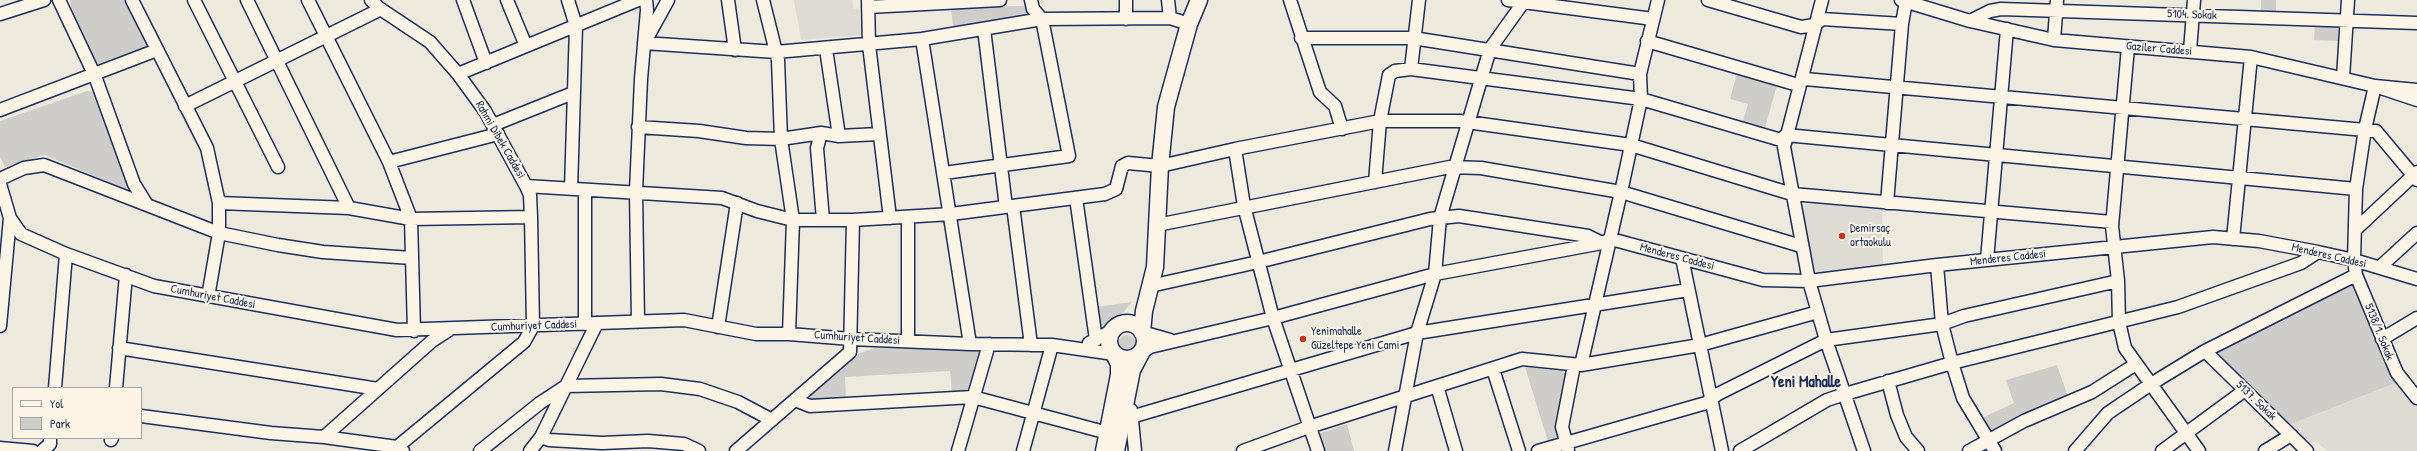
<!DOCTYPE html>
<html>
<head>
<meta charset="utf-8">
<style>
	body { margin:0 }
	#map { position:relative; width:2417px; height:451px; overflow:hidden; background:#eee9dd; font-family:"Patrick Hand",sans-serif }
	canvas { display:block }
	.legend { position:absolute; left:12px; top:387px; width:130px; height:52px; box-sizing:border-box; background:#fcf5e5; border:1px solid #a2a6af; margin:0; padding:5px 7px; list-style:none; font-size:12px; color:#1b2f5e }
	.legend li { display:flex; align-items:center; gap:8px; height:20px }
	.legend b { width:20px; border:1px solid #a2a6af }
</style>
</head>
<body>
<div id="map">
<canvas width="2417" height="451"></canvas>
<ul class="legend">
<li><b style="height:5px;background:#fcf5e5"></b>Yol</li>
<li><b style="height:11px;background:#cfcdca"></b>Park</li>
</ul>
</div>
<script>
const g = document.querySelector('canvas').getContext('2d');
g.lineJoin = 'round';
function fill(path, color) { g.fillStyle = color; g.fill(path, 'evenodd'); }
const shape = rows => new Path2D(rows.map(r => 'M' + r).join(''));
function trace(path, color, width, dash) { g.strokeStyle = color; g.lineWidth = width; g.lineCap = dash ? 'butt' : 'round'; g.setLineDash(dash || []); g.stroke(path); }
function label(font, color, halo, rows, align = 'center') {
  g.font = font + ' "Patrick Hand",sans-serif'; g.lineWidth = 4; g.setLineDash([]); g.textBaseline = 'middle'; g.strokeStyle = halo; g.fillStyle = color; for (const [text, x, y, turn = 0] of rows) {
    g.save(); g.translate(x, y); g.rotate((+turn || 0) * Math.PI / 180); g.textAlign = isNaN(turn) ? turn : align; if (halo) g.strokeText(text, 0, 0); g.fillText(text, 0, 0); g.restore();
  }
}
const built = shape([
	[794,0,852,0,854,9,859,8,861,35,801,40],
	[1824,202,1882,207,1883,266,1810,273,1796,206],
	[2398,382,2417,405,2417,451,2327,451,2316,441,2306,445,2286,426]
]);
const green = shape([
	[70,0,126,0,149,47,99,67,72,14],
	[2261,0,2276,0,2276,13,2261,12],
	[1026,6,1028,15,953,28,951,7],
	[2315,21,2339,23,2338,41,2314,40],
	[1737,73,1777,85,1764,131,1742,124,1748,104,1730,99],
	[87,91,95,92,129,186,126,189,45,155,5,167,0,157,0,121],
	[2349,284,2355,284,2398,382,2286,426,2215,357,2216,351],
	[1132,302,1109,329,1099,333,1095,307],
	'1119 343a8 8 0 1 1 16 0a8 8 0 1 1-16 0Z',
	[875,348,979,350,982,354,970,392,952,393,950,371,845,377,846,400,813,403,808,394,857,354],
	[2057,365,2068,397,1989,433,1982,418,2014,403,2006,380],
	[1525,367,1563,371,1565,374,1567,380,1557,427,1559,442,1549,445],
	[1347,424,1354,451,1325,451,1318,434]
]);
const minor = shape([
	[59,0,95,76,134,184,147,205,219,233,278,245,323,252,412,258],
	[132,0,207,148,219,203,219,233,208,297],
	[194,0,278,167],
	[247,0,349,208],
	[308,0,389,162,411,219,414,331],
	[371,0,379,8,430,42,458,74,485,111,526,186,530,195,531,217,533,326,524,342,397,447],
	[463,0,486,63],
	[507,0,526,46],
	[568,0,576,26,571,189],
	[728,0,735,50],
	[763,0,778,60,781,139,793,220,789,334],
	[868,0,869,45,890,218],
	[1168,0,1170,18],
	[1290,0,1320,92,1335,106,1342,129],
	[1508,0,1653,19],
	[1708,0,1801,27,1815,25,1822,19,1902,24],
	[1822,0,1784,147,1809,281,1826,340,1864,451],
	[1901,0,1970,21,2054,40,2251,57,2375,86,2417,100],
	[868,7,1000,0],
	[0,14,44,0],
	[1126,19,1126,0],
	[1970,21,1990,11,2001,9,2417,23],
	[984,29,1006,207],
	[647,38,668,0],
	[1301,38,1413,38,1640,74],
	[922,39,970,344],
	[2054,40,2057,0],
	[1647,41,1798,85,1805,79,2376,131,2417,180],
	[644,43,776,52,922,39,1042,19,1170,18,1189,24],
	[2128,47,2112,226,2118,281,2119,322,2125,348,2199,451],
	[826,49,839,136],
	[2190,51,2194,0],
	[1411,69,1641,99,1781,140,1786,135,2356,189],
	[458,74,638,0],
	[2343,78,2348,0],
	[2417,90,2375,86,2365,129,2356,189,2354,260,2356,275,2397,373,2417,398],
	[185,106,381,9],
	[0,110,157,50],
	[493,125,573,93],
	[638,127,699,131,746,138,781,139,821,133,839,136,879,134],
	[821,133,817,148,823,220],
	[1235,149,1244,206,1273,318,1318,451],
	[389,162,498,134],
	[944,173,1069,156,1042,19,1033,9,1031,0],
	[0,179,24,168,44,165,147,205],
	[1375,182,1380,121,1389,75,1395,71,1411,69,1419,0],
	[0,184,10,218,21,234,66,254,154,286,397,330,684,320,756,334,789,334,851,339,970,344,1052,345,1114,354],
	[526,186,722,198,757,211,793,220,853,220,951,214,1105,194,1116,189,1122,166,1128,163,1160,166,1235,149,1380,121,1460,121,1631,145,1792,194,2112,222],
	[1076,198,1096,340],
	[219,203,349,208,411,219,531,217],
	[1887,203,1902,24,1906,1],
	[1013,206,1031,345],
	[908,217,908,341],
	[1157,225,1450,167,1481,168,1621,192,1801,246],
	[2355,230,2417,172],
	[2233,239,2251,57],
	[1682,258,1722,451],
	[1987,260,2007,29],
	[1937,265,1942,324,1952,363,1963,398,1995,451],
	[2380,267,2417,233],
	[1150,286,1258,262,1430,219,1459,216,1588,236,1602,243],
	[638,322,636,191,641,79,647,10,646,0],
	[585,324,585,190],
	[0,326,10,218],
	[718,327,737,203],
	[1142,332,1170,340],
	[2382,339,2417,318],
	[1089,343,1113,330],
	[119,348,378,389],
	[2205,351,2307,451],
	[1141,353,1150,347,1273,318,1435,274,1602,243,1611,239,1763,280,1809,281,1937,265,2213,237,2259,241,2318,252,2354,260,2417,279],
	[1581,365,1621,192,1641,99,1640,74,1658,0],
	[1493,369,1519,451],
	[1888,381,1897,415,1906,437,1918,451],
	[1437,386,1456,451],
	[55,388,66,254],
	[116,388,126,275],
	[795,400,810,406,973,397,1108,433],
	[1131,410,1135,451],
	[141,416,271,433,324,437,397,447,403,451],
	[1131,417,1417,333,1688,290],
	[324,437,432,341,449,330],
	[541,437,549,440,602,443,648,441,684,444,699,451],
	[111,440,112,438],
	[0,448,33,451],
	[1568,449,1562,427,1574,365],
	[42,451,50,444,50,438],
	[480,451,540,403,566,386,661,384,700,389,738,402,772,420],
	[530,451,541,437,597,323],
	[736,451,850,352,853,220],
	[958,451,989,344],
	[1023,451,1052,345],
	[1243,451,1309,427,1522,359,1581,365,1700,345,1818,312],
	[1395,451,1417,333,1435,274,1440,218,1490,49,1525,0],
	[1538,451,1706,403,1718,394,1826,340,1942,324,1964,316,2118,281],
	[1740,451,1827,400,1845,394,1952,363,2178,307,2301,263,2318,252],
	[1969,451,2024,421,2092,392,2136,364],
	[2075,451,2108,413,2151,384,2205,351,2356,275],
	[2162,451,2245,390],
	[2265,451,2291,435]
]);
const major = shape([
	'1109 341a18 18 0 1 1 36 0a18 18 0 1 1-36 0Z',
	[1142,332,1144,311,1155,267,1160,166,1166,107,1189,24,1199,0],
	[1104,451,1119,375,1119,364,1114,354],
	[1116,451,1132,370,1141,353]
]);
const markers = [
	[1842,236,4,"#c8321e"],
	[1303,339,4,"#c8321e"]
];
const streetNames = [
	["5104. Sokak",2192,15,2],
	["Gaziler Caddesi",2159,49,5],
	["Rahmi Dibek Caddesi",500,140,60],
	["Menderes Caddesi",2329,256,13],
	["Menderes Caddesi",1677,257,15],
	["Menderes Caddesi",2008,258,-6],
	["Cumhuriyet Caddesi",213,297,11],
	["Cumhuriyet Caddesi",534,326,-2],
	["5138/1. Sokak",2379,332,68],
	["Cumhuriyet Caddesi",857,338,4],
	["5137. Sokak",2256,401,44]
];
const poiNames = [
	["Demirsaç",1850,229],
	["ortaokulu",1850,243],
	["Yenimahalle",1311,332],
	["Güzeltepe Yeni Cami",1311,346]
];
const districtNames = [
	["Yeni Mahalle",1806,383]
];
fill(built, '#dedbd4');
fill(green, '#cfcdca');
trace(minor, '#1b2f5e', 15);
trace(major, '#1b2f5e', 19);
trace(minor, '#fcf5e5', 12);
trace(major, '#fcf5e5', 16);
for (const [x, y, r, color] of markers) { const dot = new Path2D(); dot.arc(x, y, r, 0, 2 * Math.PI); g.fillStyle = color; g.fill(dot); trace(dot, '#fcf5e5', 1.5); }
label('12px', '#1b2f5e', '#fcf5e5', streetNames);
label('12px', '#1b2f5e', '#fcf5e5', poiNames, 'left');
label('bold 16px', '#1b2f5e', '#fcf5e5', districtNames);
</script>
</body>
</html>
